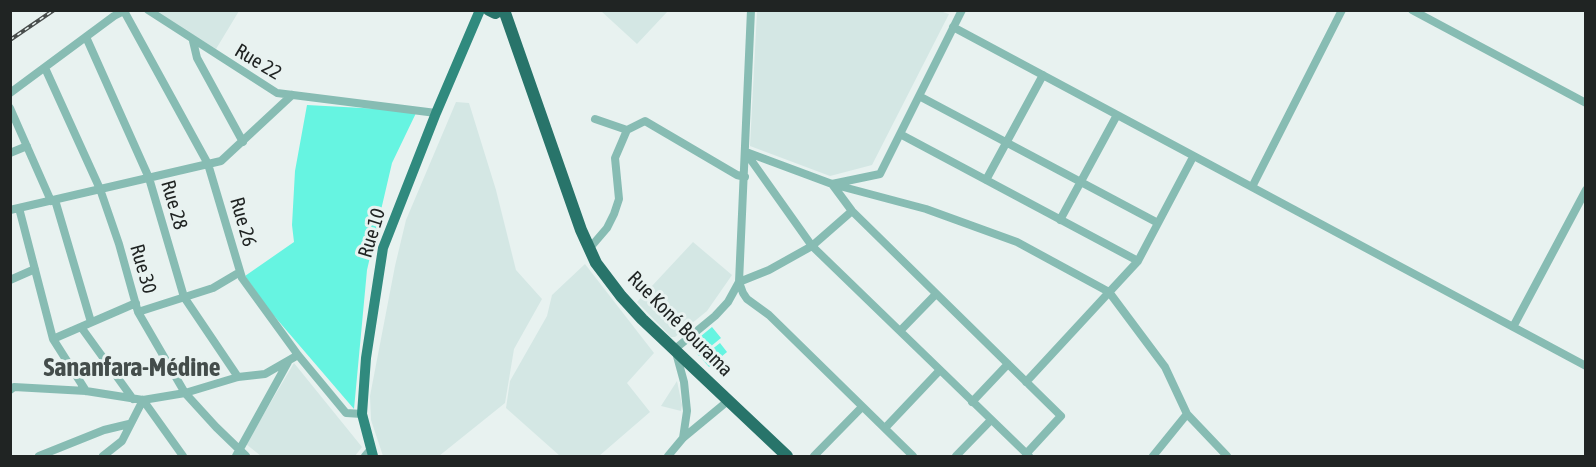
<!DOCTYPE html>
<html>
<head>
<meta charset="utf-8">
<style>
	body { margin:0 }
	#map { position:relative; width:1596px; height:467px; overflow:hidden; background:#e8f2f0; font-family:"Asap Condensed",sans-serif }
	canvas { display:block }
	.frame { position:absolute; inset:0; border:12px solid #202423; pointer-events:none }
</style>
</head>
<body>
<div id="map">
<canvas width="1596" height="467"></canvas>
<div class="frame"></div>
</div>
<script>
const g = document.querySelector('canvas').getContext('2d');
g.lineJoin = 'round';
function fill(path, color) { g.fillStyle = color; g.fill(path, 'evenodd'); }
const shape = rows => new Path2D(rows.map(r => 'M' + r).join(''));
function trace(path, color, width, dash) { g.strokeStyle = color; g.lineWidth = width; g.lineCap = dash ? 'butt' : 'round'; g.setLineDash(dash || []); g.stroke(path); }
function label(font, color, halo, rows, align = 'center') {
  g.font = font + ' "Asap Condensed",sans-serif'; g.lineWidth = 6; g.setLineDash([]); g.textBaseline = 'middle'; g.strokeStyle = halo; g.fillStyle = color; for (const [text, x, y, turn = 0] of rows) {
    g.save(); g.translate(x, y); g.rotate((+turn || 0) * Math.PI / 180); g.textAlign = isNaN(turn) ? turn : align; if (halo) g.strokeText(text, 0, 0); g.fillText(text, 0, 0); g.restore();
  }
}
const built = shape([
	[937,10,949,14,872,165,830,176,750,146,757,11],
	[153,11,239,11,216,49],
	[601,11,668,11,637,44],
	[456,102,469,103,496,190,516,270,542,299,514,349,505,403,439,456,383,456,371,420,370,396,395,266,406,220],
	[693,242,732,275,707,311,675,337,671,337,637,302],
	[585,264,654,353,627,383,650,412,599,456,560,456,506,408,510,381,547,316,552,295],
	[294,363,362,447,355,456,261,456,246,444],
	[677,381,682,405,681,411,661,406]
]);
const green = shape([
	[307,105,417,111,392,163,367,270,354,409,269,310,245,276,294,242,292,225,295,171],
	[712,327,721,338,699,356,690,345],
	[720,343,727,352,709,367,701,358]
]);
const minor = shape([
	[148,10,277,93,436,113],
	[751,10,739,282,743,293,747,299,769,315,913,456],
	[962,10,880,174,832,184,852,211,1061,416,1026,454],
	[1412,10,1586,103],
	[124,11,208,164,242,278,298,355,346,413,362,414],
	[953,27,1586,366],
	[86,37,149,178,184,297,238,377],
	[193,41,197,58,243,142],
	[45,68,100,189,119,244,138,312,185,393,216,427,246,456],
	[10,93,114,16,126,10],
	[919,96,1158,223],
	[10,108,51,201],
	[595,119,627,130],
	[900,134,1138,261],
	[746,152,832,184,926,209,1017,242,1109,292,1165,367,1187,414,1153,456],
	[10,153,27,146],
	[746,153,812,246,1029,456],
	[986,180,1043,75],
	[1252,187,1342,10],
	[55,200,91,322],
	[19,208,53,339,86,391],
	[10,210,221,161,292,95],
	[1060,220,1117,115],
	[589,249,607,228,614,214,619,199,615,158,627,130,645,121,737,175,745,177],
	[10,280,35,269],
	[138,312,213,288,240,272],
	[81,327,133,399],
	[1513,327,1586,190],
	[900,331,936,294],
	[53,339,136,303],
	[1026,382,1138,261,1193,157],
	[10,390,14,387,86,391,143,400,185,393,238,377,265,374,298,355],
	[972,402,1008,364],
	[1187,414,1227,456],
	[886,427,940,370],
	[683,438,687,411,684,382,675,349,715,316,728,302,739,282,769,270,812,246,852,211],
	[39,456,104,430,129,424],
	[103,456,122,441,143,400,183,456],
	[236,456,288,362],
	[365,456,371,449],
	[668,456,683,438,729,400],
	[814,456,862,407],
	[956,456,991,420]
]);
const major = shape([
	[373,456,362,414,366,358,383,248,436,113,480,10]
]);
const highway = shape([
	[489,10,495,13,500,10],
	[504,10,581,230,596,263,621,296,642,319,787,456]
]);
const rail = shape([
	[10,40,54,10]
]);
const streetNames = [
	["Rue 22",258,62,31],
	["Rue 28",174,205,74],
	["Rue 26",243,222,74],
	["Rue 10",372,233,-73],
	["Rue 30",143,269,74],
	["Rue Koné Bourama",680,324,45]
];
const districtNames = [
	["Sananfara-Médine",132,368]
];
fill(built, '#d4e7e4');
fill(green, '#66f4e1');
trace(minor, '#87bcb3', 8);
trace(major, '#308a7e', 10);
trace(highway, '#28746a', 12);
trace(rail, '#484d4c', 4);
trace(rail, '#e8f2f0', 1.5, [4.5]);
label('20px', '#202423', '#e8f2f0', streetNames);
label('bold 26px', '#444d4b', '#e8f2f0', districtNames);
</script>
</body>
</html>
